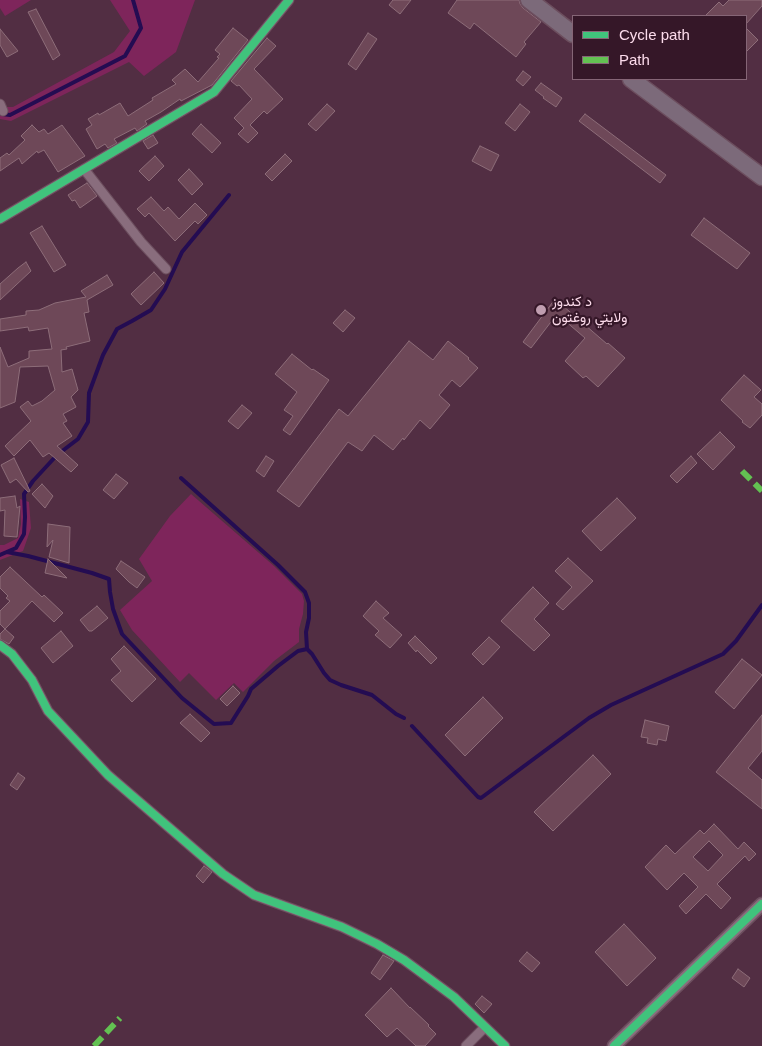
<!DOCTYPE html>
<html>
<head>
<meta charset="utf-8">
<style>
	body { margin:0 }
	#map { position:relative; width:762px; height:1046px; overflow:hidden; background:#522e43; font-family:Arial,sans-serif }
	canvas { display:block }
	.legend { position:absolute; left:572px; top:15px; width:175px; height:65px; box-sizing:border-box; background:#351728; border:1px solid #856576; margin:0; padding:6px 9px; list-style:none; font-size:15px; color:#fcdbeb }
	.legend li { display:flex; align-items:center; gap:10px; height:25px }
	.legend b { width:25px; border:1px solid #856576 }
</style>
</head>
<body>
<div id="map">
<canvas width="762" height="1046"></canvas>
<ul class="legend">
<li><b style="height:6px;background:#40c37c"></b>Cycle path</li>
<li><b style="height:6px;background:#63c152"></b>Path</li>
</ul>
</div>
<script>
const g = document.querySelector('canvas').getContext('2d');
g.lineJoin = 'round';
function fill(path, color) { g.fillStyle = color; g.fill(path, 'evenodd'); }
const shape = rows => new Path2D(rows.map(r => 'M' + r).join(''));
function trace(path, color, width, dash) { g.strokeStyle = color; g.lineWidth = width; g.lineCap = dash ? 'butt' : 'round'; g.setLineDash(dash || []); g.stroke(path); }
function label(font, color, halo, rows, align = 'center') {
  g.font = font + ' Arial,Vazirmatn,sans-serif'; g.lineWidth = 4.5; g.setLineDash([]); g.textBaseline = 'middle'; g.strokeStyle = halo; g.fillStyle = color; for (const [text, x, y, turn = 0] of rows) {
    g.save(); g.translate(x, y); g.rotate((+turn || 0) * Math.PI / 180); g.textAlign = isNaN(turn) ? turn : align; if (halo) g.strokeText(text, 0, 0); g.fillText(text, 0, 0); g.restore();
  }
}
const green = shape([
	[0,0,31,0,5,16,0,8],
	[110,0,195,0,176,52,144,76,129,62,11,121,0,119,0,107,13,107,114,52,130,31],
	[191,494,274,566,302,594,304,601,303,614,299,629,299,642,274,661,243,692,234,683,216,700,189,673,180,682,132,630,120,610,152,581,139,559,170,516],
	[20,499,29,502,31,528,23,551,0,560,0,545,4,545,18,538,21,524]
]);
const stream = shape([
	[2,114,10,115,125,56,141,28,133,0],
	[181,478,278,565,305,592,309,603,309,618,306,632,307,649],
	[7,552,28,556,92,573,109,579,110,592,113,609,122,634,182,698,214,724,231,723,248,696,251,689,278,666,298,651,307,649,312,654,324,673,330,680,341,685,372,695,396,714,404,718],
	[0,555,16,548,24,534,25,517,24,494,33,481,57,455,78,439,88,422,89,393,103,355,117,329,132,321,151,310,165,289,182,252,229,195],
	[412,726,478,797,481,798,589,718,611,705,723,654,736,641,762,605]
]);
const building = shape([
	[393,0,411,0,400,14,389,5,393,0],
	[457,0,519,0,520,4,523,8,541,22,524,42,526,44,516,57,474,23,470,29,448,13,457,0],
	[729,0,762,0,762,6,746,24,746,16,705,16,719,2,723,6,729,0],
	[36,9,60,55,53,60,28,12,36,9],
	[233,28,248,40,212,85,181,101,180,99,161,112,145,121,147,124,137,131,135,128,114,139,117,143,108,148,105,144,97,149,86,129,92,125,88,119,98,113,99,115,120,103,128,116,153,100,152,98,176,84,172,80,185,69,198,82,219,58,217,57,220,54,215,50,233,28],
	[746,28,758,40,746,52,746,28],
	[0,29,18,51,7,57,0,45,0,29],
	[368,33,377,39,356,70,348,64,368,33],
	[267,38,276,46,254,69,283,99,267,114,264,111,250,125,258,133,248,143,238,134,244,128,234,118,252,99,239,85,237,86,231,81,267,38],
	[523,71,531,77,523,86,516,80,523,71],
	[541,83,562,98,556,107,543,98,544,97,535,90,541,83],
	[327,104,335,111,316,131,308,124,327,104],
	[520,104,530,112,515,131,505,123,520,104],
	[585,114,666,175,660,183,579,121,585,114],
	[201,124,221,143,212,153,192,134,201,124],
	[32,125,39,132,44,129,48,134,62,125,85,156,58,172,44,150,38,153,37,151,22,164,19,158,0,171,0,158,7,153,9,155,25,140,21,136,32,125],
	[153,135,158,143,148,149,143,141,153,135],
	[480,146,499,155,491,171,472,161,480,146],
	[285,154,292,161,272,181,265,174,285,154],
	[155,156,164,166,149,181,139,171,155,156],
	[189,169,203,184,192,195,178,180,189,169],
	[87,183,97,196,80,208,75,200,72,201,68,195,87,183],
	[151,197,164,211,168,207,179,219,195,203,207,215,198,224,195,221,175,241,149,213,145,217,137,209,151,197],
	[704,218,750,253,737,269,691,235,704,218],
	[42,226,66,265,54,272,30,233,42,226],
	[26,262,31,271,0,300,0,284,18,268,26,262],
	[154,272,164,283,141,305,131,294,154,272],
	[107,275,113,285,87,300,89,312,84,313,90,341,66,347,67,349,61,350,62,372,72,369,78,390,71,397,76,407,63,414,67,421,63,423,72,436,57,446,78,465,71,472,49,453,43,457,30,440,14,456,5,446,31,421,20,407,28,401,32,406,42,401,55,390,48,366,20,367,15,402,0,408,0,347,8,367,29,358,29,351,52,349,48,328,29,331,28,327,0,331,0,319,26,315,26,311,39,310,55,303,86,297,81,291,107,275],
	[555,299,607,344,608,343,625,358,598,387,586,376,583,378,565,361,585,338,557,314,531,348,523,342,555,299],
	[345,310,355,318,343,332,333,323,345,310],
	[409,341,433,360,448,341,469,358,468,359,478,368,460,387,452,380,439,395,450,405,430,429,420,420,404,440,403,438,393,450,374,435,362,451,348,442,299,507,277,491,339,409,348,416,409,341],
	[292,354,312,370,313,369,329,380,290,435,283,430,293,416,284,410,297,392,275,374,292,354],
	[744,375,761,390,754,397,762,404,762,415,750,428,742,422,743,421,721,400,744,375],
	[242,405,252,413,238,429,228,421,242,405],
	[720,432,735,447,713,470,697,454,720,432],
	[266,456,274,461,264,477,256,471,266,456],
	[691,456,697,463,677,483,670,476,691,456],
	[14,458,30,491,28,492,16,479,10,483,1,465,14,458],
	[116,474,128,483,114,499,103,490,116,474],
	[42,484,53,496,45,508,32,494,42,484],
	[15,496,17,508,20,506,17,537,4,536,5,510,0,511,0,498,15,496],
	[617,498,636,518,601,551,582,531,617,498],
	[48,524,70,527,69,563,49,557,53,540,47,547,48,524],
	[568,558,593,581,563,610,556,604,572,587,555,571,568,558],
	[48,559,67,578,45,573,48,559],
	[121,561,145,577,137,588,129,582,116,569,121,561],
	[10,567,42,597,44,595,63,613,54,622,32,601,5,629,0,624,0,611,10,601,6,598,8,596,0,588,0,577,10,567],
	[533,587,549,603,534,619,550,635,534,651,501,621,533,587],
	[376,601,389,613,383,618,402,635,390,648,375,635,379,631,363,616,376,601],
	[97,606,108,618,92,631,89,631,80,620,97,606],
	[5,629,14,637,9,644,0,639,0,634,5,629],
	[61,631,73,646,53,663,41,648,61,631],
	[415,636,437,658,431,664,417,650,416,652,408,643,415,636],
	[489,637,500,647,483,665,472,654,489,637],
	[124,646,156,679,132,702,111,680,121,671,111,659,124,646],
	[742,659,762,675,734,709,715,692,742,659],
	[233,686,240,693,227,706,220,699,233,686],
	[483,697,503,718,465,756,445,735,483,697],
	[190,714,210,733,201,742,180,723,190,714],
	[762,715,762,751,748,768,762,780,762,809,716,772,762,715],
	[645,720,669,726,666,741,658,739,657,745,647,743,648,738,641,737,645,720],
	[593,755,611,774,553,831,534,812,593,755],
	[18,773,25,778,17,790,10,785,18,773],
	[714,824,738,849,744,842,756,854,749,861,745,856,717,884,731,898,721,909,706,894,686,914,679,906,698,887,684,873,667,890,645,867,666,845,675,854,700,830,704,834,714,824],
	[709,841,723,855,708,871,693,857,709,841],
	[204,866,212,872,203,883,196,876,204,866],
	[624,924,656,958,627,986,595,952,624,924],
	[527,952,540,963,532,972,519,961,527,952],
	[383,955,394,961,380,980,371,973,383,955],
	[738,969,750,978,744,987,732,978,738,969],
	[391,988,410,1008,410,1007,429,1025,428,1026,436,1034,425,1046,416,1046,397,1028,387,1037,365,1015,391,988],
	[482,996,492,1004,484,1013,475,1004,482,996]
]);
const street = shape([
	[0,104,3,111],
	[84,169,141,242,166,269],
	[0,219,214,92,289,0],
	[0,645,12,654,32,680,48,711,108,775,223,874,254,895,342,927,377,944,404,960,454,997,505,1046],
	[466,1046,485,1027]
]);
const secondary = shape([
	[614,1046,762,904]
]);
const highway = shape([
	[529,0,573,34],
	[631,79,762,177]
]);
const quiet = shape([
	[742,471,762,491],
	[94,1046,120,1018]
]);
const cycleway = shape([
	[0,219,214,92,289,0],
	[0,645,12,654,32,680,48,711,108,775,223,874,254,895,342,927,377,944,404,960,454,997,505,1046],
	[614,1046,762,904]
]);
const markers = [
	[541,310,6,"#c09eb0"]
];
const poiNames = [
	["د کندوز",552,302],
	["ولایتي روغتون",552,318]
];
fill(green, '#7e255b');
trace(stream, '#240c52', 4);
fill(building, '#6e4858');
trace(building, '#8d6d79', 1);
trace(street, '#6c4e5e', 11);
trace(secondary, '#6c4e5e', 15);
trace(highway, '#6c4e5e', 19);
trace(street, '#896d7d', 9);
trace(secondary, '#896d7d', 12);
trace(highway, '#7c6a7a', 16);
trace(quiet, '#63c152', 6, [12, 6]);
trace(cycleway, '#40c37c', 8);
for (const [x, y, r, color] of markers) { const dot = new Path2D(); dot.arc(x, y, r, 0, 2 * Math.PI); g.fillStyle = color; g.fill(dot); trace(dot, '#351728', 2); }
label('14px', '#fcdbeb', '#351728', poiNames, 'left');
</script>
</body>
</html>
